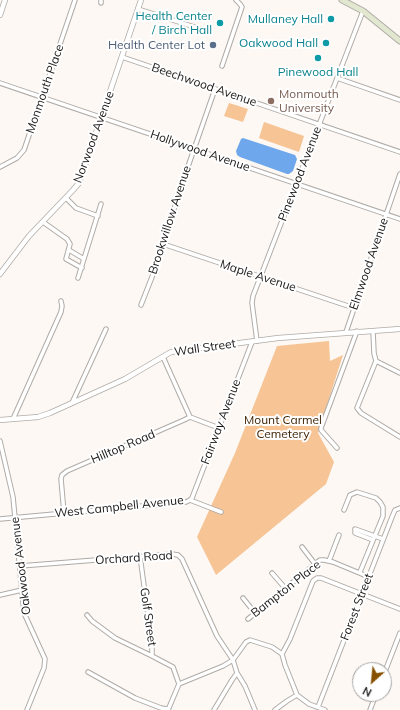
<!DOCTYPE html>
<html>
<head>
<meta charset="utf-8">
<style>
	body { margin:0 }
	#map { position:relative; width:400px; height:710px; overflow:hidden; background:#fdf8f4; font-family:Mulish,sans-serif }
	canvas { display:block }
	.north { position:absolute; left:352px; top:662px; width:40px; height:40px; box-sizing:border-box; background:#fff; border:1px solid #a3a2a2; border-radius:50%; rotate:207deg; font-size:11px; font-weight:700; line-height:16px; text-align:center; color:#191716 }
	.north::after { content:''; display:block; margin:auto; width:14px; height:18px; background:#875000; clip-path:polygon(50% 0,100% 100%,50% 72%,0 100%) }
</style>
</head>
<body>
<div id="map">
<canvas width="400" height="710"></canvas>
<div class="north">N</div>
</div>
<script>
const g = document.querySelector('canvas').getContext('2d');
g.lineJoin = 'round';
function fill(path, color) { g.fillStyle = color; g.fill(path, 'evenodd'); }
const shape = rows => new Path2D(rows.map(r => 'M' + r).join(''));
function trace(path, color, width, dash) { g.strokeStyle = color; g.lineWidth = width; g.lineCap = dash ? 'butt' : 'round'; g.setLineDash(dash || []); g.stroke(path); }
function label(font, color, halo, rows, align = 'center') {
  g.font = font + ' Mulish,sans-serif'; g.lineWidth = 4; g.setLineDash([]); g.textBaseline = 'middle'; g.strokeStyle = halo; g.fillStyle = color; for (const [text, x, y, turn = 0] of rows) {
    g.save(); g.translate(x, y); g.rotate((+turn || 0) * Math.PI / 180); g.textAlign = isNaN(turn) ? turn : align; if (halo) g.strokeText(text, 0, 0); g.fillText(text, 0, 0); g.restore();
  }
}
const green = shape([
	[229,103,248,109,243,122,224,116],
	[264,122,304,136,299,152,259,138],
	[329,341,330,361,343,355,318,433,334,462,326,484,216,575,197,537,235,453,277,346]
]);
const water = shape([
	[243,138,295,155,297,159,293,171,289,174,287,174,240,157,237,155,236,151,241,139]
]);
const minor = shape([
	[101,3,101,0],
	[138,9,204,30],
	[122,57,400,152],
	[222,66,242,7,240,4,236,0],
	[337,78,400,100],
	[0,83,400,219],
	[0,167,17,158,24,150,75,0],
	[66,198,76,208,98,216],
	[43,222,67,239,70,244,66,259,82,268],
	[163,244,354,308],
	[69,250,84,259],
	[78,278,101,204],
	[141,305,152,277,184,178,215,89],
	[373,331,374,353,376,361,357,408,361,413,400,437],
	[346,332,400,174],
	[257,341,252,303,253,296,363,11],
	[163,357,190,417],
	[376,361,400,373],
	[72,403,106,329],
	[13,419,61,312,62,306,61,301],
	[0,441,13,497,24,613,45,659,44,668,27,710],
	[337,448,321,430,321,428,357,331],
	[190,500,192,498,252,342],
	[344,510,350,495,357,492,376,498,380,502,383,507,383,516,360,572],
	[64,513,61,479,62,475,67,471,184,420,190,417,219,428],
	[0,519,186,502,190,500,221,512],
	[373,540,355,533,355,529,383,539],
	[302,547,315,564],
	[140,556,152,645,152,656,173,667,179,684,168,710],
	[329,561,339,535],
	[20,566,172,554,178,555,182,559,217,636,233,660,237,673,245,686,255,710],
	[272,573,285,588],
	[0,595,22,590],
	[243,598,255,613],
	[87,615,92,621,115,638,152,656],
	[248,619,320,560,324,560,333,562,369,577],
	[88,672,135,698,161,708,168,709],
	[384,674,400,633],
	[179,684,223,666,233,660,246,642,250,640,272,647,282,654],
	[318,707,392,517,395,510,400,508],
	[214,710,232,680,237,673],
	[275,710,287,701,297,695],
	[325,710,309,704,297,695,285,665,282,654,290,639,313,581,317,578,321,578,400,609],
	[370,710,376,694]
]);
const tertiary = shape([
	[0,15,5,0],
	[0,274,29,236,73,190,79,183,141,0],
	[0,420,38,417,50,413,125,379,171,352,278,338,400,329]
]);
const secondary = shape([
	[342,0,363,11,400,41]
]);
const markers = [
	[331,19,4,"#0f9aa8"],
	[220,23,4,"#0f9aa8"],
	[326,43,4,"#0f9aa8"],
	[213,45,4,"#5c6f8a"],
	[318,58,4,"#0f9aa8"],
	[271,101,4,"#8d6e63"]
];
const cultureNames = [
	["Health Center",212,16],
	["/ Birch Hall",212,30],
	["Mullaney Hall",323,19],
	["Oakwood Hall",318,43],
	["Pinewood Hall",318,72,"center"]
];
const serviceNames = [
	["Health Center Lot",205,45]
];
const streetNames = [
	["Beechwood Avenue",204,85,19],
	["Monmouth Place",45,89,-71],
	["Norwood Avenue",94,137,-70],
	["Hollywood Avenue",200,151,19],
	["Pinewood Avenue",300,174,-69],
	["Brookwillow Avenue",170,220,-72],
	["Elmwood Avenue",369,264,-71],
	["Maple Avenue",258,276,18],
	["Wall Street",205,348,-8],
	["Fairway Avenue",221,422,-69],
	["Hilltop Road",123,447,-23],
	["West Campbell Avenue",119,507,-6],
	["Orchard Road",134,558,-4],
	["Oakwood Avenue",21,566,-97],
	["Bampton Place",286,589,-38],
	["Forest Street",357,607,-69],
	["Golf Street",148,617,82]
];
const educationNames = [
	["Monmouth",279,94],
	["University",279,108]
];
const parkNames = [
	["Mount Carmel",283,420],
	["Cemetery",283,434]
];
fill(green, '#f6c495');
fill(water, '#6ea7eb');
trace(minor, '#afaba7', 5.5);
trace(tertiary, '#afaba7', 6);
trace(secondary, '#afaba7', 7);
trace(minor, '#fff', 3.5);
trace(tertiary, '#fff', 4.5);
trace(secondary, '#e2e7d0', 5);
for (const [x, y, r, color] of markers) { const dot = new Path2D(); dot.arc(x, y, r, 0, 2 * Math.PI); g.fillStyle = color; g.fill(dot); trace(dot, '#fff', 1.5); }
label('12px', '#0d838f', '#fff', cultureNames, 'right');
label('12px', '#4e5e75', '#fff', serviceNames, 'right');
label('12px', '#191716', '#fff', streetNames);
label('12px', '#785e54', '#fff', educationNames, 'left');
label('12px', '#3f2406', '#fff', parkNames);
</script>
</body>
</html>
